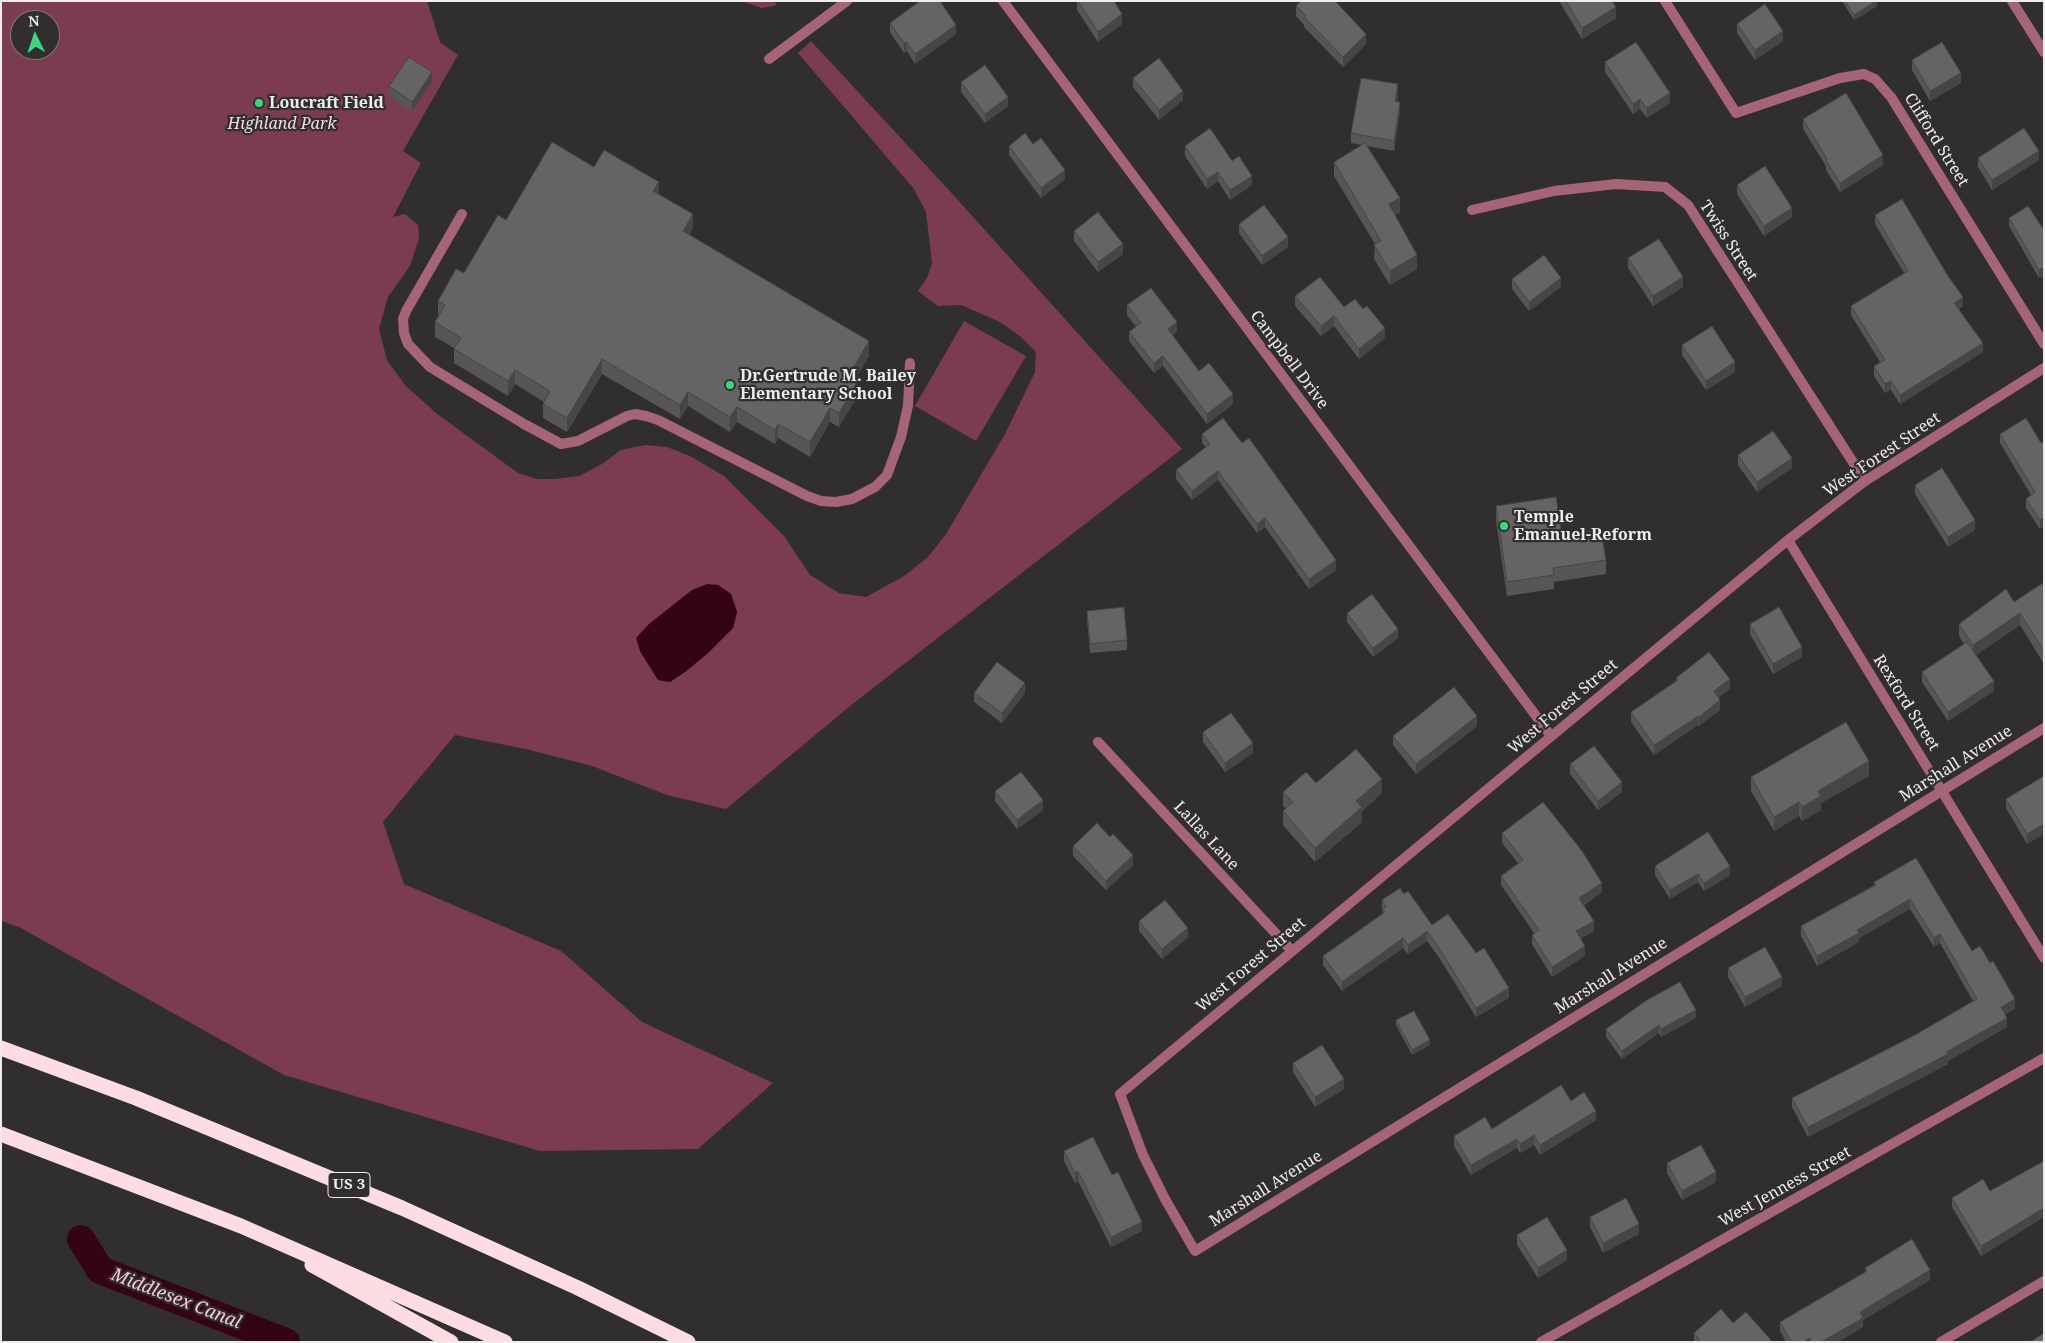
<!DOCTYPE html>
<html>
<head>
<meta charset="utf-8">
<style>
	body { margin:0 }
	#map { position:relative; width:2045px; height:1343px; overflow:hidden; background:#312e2f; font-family:"Noto Serif",serif }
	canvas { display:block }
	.frame { position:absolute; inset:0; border:2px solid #eeeced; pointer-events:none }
	.north { position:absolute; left:10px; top:10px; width:50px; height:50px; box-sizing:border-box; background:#312e2f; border:1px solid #7d7a7b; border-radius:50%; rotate:356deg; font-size:14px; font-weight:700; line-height:20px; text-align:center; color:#eeeced }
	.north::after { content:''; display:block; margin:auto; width:18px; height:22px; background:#3bd77e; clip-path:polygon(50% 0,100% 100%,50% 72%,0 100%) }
</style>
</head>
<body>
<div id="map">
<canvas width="2045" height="1343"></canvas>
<div class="frame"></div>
<div class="north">N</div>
</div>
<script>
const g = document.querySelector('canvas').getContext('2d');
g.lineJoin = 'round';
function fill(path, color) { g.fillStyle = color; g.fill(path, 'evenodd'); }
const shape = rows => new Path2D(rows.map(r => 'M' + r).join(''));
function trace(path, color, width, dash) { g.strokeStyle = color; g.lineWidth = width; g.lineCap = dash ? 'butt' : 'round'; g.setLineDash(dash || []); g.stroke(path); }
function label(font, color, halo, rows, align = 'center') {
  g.font = font + ' "Noto Serif",serif'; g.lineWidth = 4.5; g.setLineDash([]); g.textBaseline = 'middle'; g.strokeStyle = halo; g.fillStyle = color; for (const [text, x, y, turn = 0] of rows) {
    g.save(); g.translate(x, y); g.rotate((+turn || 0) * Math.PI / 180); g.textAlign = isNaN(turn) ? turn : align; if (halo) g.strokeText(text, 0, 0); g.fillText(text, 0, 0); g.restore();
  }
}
const green = shape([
	[1,1,427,1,440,42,458,55,403,151,421,163,393,217,405,214,418,225,419,238,410,266,388,297,379,329,387,360,405,385,436,413,518,473,537,479,555,479,579,476,602,464,621,450,645,445,667,447,690,456,724,476,784,536,810,575,839,593,866,597,904,576,928,557,946,534,1005,434,1035,372,1036,352,1021,337,1000,322,961,305,938,306,918,291,927,278,932,263,926,212,914,189,798,53,811,41,947,188,1182,449,855,702,726,809,667,795,592,766,526,749,455,735,383,822,404,884,561,951,642,1022,773,1083,698,1149,540,1151,284,1075,19,927,1,921],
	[20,20,50,20,50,50,20,50],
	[718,585,731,594,737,612,733,628,708,653,685,672,670,682,658,680,640,651],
	[741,1,774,1,777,5,762,8],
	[964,321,1026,356,976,441,915,406]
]);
const water = shape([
	[707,584,718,585,731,594,737,612,733,628,708,653,685,672,670,682,658,680,640,651,636,638,649,624,692,590]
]);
const canal = shape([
	[81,1239,100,1270,286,1342]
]);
const pedestrian = shape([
	[462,214,406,311,403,319,404,333,408,344,430,367,524,424,561,444,578,441,627,416,635,414,646,416,658,420,807,496,821,501,836,502,852,499,875,487,887,475,901,437,908,406,910,363]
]);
const minor = shape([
	[1003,1,1551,736],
	[1665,1,1736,113,1840,78,1864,74,1875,79,1891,97,2044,344],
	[2012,1,2044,52],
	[769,59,847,1],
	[1472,210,1554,191,1616,184,1665,187,1688,205,1865,481],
	[2044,368,1865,481,1788,540,1120,1094,1143,1155,1165,1199,1195,1251,2044,728],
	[1788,540,2044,958],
	[1098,742,1292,951],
	[1541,1342,2044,1058],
	[1941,1342,2044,1281]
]);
const motorway = shape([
	[1,1048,136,1098,402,1208,578,1288,688,1342],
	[1,1134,241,1226,505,1342],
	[312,1265,451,1342]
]);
const wall = shape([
	[1077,1,1114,1,1122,24,1098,42,1077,10],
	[1559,1,1612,1,1616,18,1582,39],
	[1842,1,1877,1,1877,6,1854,20],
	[1296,6,1366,44,1343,67,1304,27,1304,25,1296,16],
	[890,23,956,34,915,64,907,51,904,53,890,32],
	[1737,24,1783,41,1755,60,1737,33],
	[1912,60,1961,83,1930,101,1912,70],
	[1605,62,1670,103,1647,118,1640,109,1633,114,1605,72],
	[1133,78,1183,100,1159,120,1133,87],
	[432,82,412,111,389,96,389,86],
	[961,82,1008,106,985,123,961,92],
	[1398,94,1397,101,1400,111,1394,151,1367,146,1400,212,1395,215,1417,269,1390,285,1374,259,1375,244,1334,176,1334,162,1362,145,1351,143,1351,133],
	[1803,119,1883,165,1840,192,1826,170,1826,166,1803,129],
	[1033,144,1065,179,1041,198,1009,155,1009,146],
	[1185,146,1232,161,1252,185,1230,200,1218,181,1207,189,1185,156],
	[1978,158,2039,160,1992,190,1978,167],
	[594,167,659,194,693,228,689,235,869,356,855,379,858,395,839,427,830,422,810,457,778,438,775,444,737,422,730,432,688,406,680,419,602,374,567,432,543,418,543,404,544,402,515,384,508,396,454,363,454,348,435,337,435,322,439,316,438,315,438,301,464,273,506,220],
	[1737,185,1792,217,1764,236,1737,194],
	[1875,215,1963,306,1959,309,1983,352,1900,404,1891,390,1885,393,1874,376,1874,366,1880,362,1851,315,1851,306,1904,273,1875,224],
	[2009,218,2044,230,2039,278,2009,226],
	[1239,224,1288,247,1262,265,1239,233],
	[1074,231,1123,254,1098,272,1074,241],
	[1628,258,1683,287,1653,306,1628,268],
	[1512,279,1561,287,1529,311,1512,289],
	[1295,296,1344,307,1385,338,1359,359,1334,326,1321,336,1295,306],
	[1127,305,1177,332,1172,335,1199,371,1233,404,1207,424,1163,366,1154,373,1129,341,1129,332,1136,327,1127,315],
	[1682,345,1735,372,1706,390,1682,355],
	[1202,434,1336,570,1309,589,1265,527,1257,533,1218,480,1192,500,1176,479,1176,470,1206,447,1202,443],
	[2000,434,2041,443,2040,529,2026,508,2026,499,2031,495,2000,443],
	[1738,455,1792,468,1757,492,1738,465],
	[1915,485,1975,530,1948,547,1915,494],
	[1496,506,1562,536,1606,560,1606,574,1554,582,1554,589,1507,596,1496,521],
	[2044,584,2044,664,2020,625,1976,655,1994,691,1948,721,1922,682,1922,672,1964,644,1959,636,1959,624,2014,602],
	[1087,611,1127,640,1127,650,1090,653,1087,620],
	[1347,613,1398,638,1373,657,1347,622],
	[1750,624,1802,657,1773,674,1750,634],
	[1676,678,1730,689,1718,698,1720,710,1699,726,1698,725,1654,755,1631,722,1631,712,1676,681],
	[974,693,1025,693,1002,723,974,702],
	[1477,726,1416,774,1393,745,1393,736],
	[1203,732,1253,753,1225,772,1203,742],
	[1570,764,1622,792,1598,810,1570,774],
	[1869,776,1821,803,1821,810,1802,821,1799,816,1774,831,1751,791,1751,777],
	[2044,776,2027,844,2006,808,2006,799],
	[1316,783,1382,793,1362,811,1362,822,1315,862,1283,825,1283,811,1286,809,1283,806,1283,792],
	[995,791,1043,810,1017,829,995,801],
	[1502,833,1602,892,1584,905,1594,931,1581,938,1585,956,1552,977,1532,944,1532,935,1534,933,1501,885,1501,876,1518,863,1502,843],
	[1073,846,1133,865,1106,890,1073,856],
	[1916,858,1972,951,2015,1009,2005,1014,2007,1027,1948,1061,1948,1064,1808,1137,1792,1107,1792,1098,1915,1035,1973,1001,1940,943,1934,947,1910,909,1859,938,1859,942,1817,966,1801,936,1801,926,1874,885,1874,882],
	[1655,866,1730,875,1704,891,1698,882,1670,899,1655,875],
	[1404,894,1432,925,1509,998,1476,1017,1438,956,1427,941,1408,954,1403,948,1342,991,1323,965,1323,956,1383,913,1382,910,1382,900],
	[1139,921,1188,937,1162,959,1139,931],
	[1728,968,1782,986,1745,1007,1728,977],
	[1696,1018,1661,1037,1659,1033,1622,1059,1606,1037,1606,1029],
	[1396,1020,1430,1045,1412,1055,1396,1025],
	[1293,1063,1344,1089,1315,1107,1293,1072],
	[1571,1101,1596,1120,1540,1155,1534,1145,1520,1153,1517,1148,1471,1175,1454,1146,1454,1136,1492,1129],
	[1064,1151,1112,1175,1142,1231,1111,1247,1078,1181,1075,1183,1064,1161],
	[1667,1163,1716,1182,1682,1200,1667,1173],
	[1990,1191,2044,1217,1981,1256,1952,1207,1952,1198],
	[1590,1217,1639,1234,1603,1253,1590,1227],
	[1517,1235,1567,1260,1538,1278,1517,1245],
	[1865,1268,1930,1280,1863,1320,1863,1327,1838,1342,1786,1342,1780,1331,1780,1322,1865,1273],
	[1733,1323,1771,1342,1694,1342,1694,1333]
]);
const shadedWall = shape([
	[1877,1,1877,6,1854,20,1854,15],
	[1616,7,1616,18,1582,39,1582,28],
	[1122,14,1122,24,1098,42,1098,32],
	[956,25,956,34,915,64,915,54],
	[1783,31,1783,41,1755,60,1755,50],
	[1366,34,1366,44,1343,67,1343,57],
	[907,42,907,51,904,53,904,43],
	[432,72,432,82,412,111,412,102],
	[1961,73,1961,83,1930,101,1930,91],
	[1398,84,1398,94,1395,110,1395,101],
	[1183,91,1183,100,1159,120,1159,110],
	[1670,93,1670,103,1647,118,1647,108],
	[1008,97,1008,106,985,123,985,114],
	[1640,99,1640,109,1633,114,1633,104],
	[1400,102,1400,111,1394,151,1394,141],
	[2039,151,2039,160,1992,190,1992,180],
	[1883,155,1883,165,1840,192,1840,183],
	[1065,170,1065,179,1041,198,1041,188],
	[1218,172,1218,181,1207,189,1207,179],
	[1252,176,1252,185,1230,200,1230,190],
	[659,182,659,196,653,191],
	[1400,198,1400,212,1389,218,1389,204],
	[1792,208,1792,217,1764,236,1764,226],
	[693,214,693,228,683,246,683,231],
	[1288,237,1288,247,1262,265,1262,256],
	[1123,244,1123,254,1098,272,1098,262],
	[1417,255,1417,269,1390,285,1390,271],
	[2044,267,2044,276,2039,278,2039,270],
	[1683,277,1683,287,1653,306,1653,296],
	[1561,278,1561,287,1529,311,1529,302],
	[1963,297,1963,306,1954,312,1954,303],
	[1334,316,1334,326,1321,336,1321,326],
	[1177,322,1177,332,1168,339,1168,329],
	[1385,328,1385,338,1359,359,1359,349],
	[869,341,869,356,849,390,849,375],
	[1983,343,1983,352,1900,404,1900,395],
	[1163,356,1163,366,1154,373,1154,363],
	[602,359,602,374,567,432,567,418],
	[1735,362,1735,372,1706,390,1706,381],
	[515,370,515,384,508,396,508,381],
	[858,381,858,395,839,427,839,413],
	[1891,381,1891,390,1885,393,1885,384],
	[688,392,688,406,680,419,680,405],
	[1233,394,1233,404,1207,424,1207,414],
	[737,407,737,422,730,432,730,417],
	[830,408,830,422,810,457,810,442],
	[778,424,778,438,775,444,775,430],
	[1792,458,1792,468,1757,492,1757,482],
	[1218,471,1218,480,1192,500,1192,491],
	[2044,517,2044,526,2040,529,2040,520],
	[1265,518,1265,527,1257,533,1257,524],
	[1975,520,1975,530,1948,547,1948,537],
	[1336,560,1336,570,1309,589,1309,579],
	[2020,613,2020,625,1973,657,1973,645],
	[1398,629,1398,638,1373,657,1373,648],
	[1802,647,1802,657,1773,674,1773,664],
	[1730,679,1730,689,1714,701,1714,691],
	[1994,681,1994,691,1948,721,1948,712],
	[1025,683,1025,693,1002,723,1002,713],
	[1720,700,1720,710,1699,726,1699,717],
	[1477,716,1477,726,1416,774,1416,764],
	[1698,716,1698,725,1654,755,1654,745],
	[1253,743,1253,753,1225,772,1225,763],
	[1869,761,1869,776,1821,803,1821,810,1802,821,1802,807,1818,791],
	[1382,779,1382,793,1362,811,1362,822,1315,862,1315,848,1356,801],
	[1622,782,1622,792,1598,810,1598,801],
	[1043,800,1043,810,1017,829,1017,820],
	[1799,802,1799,816,1774,831,1774,817],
	[2044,824,2044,834,2027,844,2027,834],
	[1133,855,1133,865,1106,890,1106,881],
	[1730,866,1730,875,1704,891,1704,883],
	[1698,874,1698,882,1670,899,1670,890],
	[1602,883,1602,892,1579,907,1579,898],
	[1910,899,1910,909,1859,938,1859,942,1817,966,1817,956,1857,930],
	[1594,921,1594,931,1576,941,1576,931],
	[1188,928,1188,937,1162,959,1162,949],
	[1427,931,1427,941,1408,954,1408,945],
	[1940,934,1940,943,1934,947,1934,938],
	[1403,938,1403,948,1342,991,1342,982],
	[1585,946,1585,956,1552,977,1552,967],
	[1782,977,1782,986,1745,1007,1745,997],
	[1509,988,1509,998,1476,1017,1476,1008],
	[2015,999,2015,1009,2001,1017,2001,1007],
	[1696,1010,1696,1018,1661,1037,1661,1029],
	[2007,1018,2007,1027,1948,1061,1948,1064,1808,1137,1808,1127,1946,1052],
	[1659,1025,1659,1033,1622,1059,1622,1051],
	[1430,1040,1430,1045,1412,1055,1412,1050],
	[1344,1079,1344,1089,1315,1107,1315,1097],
	[1596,1111,1596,1120,1540,1155,1540,1145],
	[1534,1135,1534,1145,1520,1153,1520,1144],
	[1517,1139,1517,1148,1471,1175,1471,1165],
	[1078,1171,1078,1181,1075,1183,1075,1173],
	[1716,1172,1716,1182,1682,1200,1682,1191],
	[2044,1208,2044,1217,1981,1256,1981,1246],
	[1142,1222,1142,1231,1111,1247,1111,1237],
	[1639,1224,1639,1234,1603,1253,1603,1243],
	[1567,1250,1567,1260,1538,1278,1538,1268],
	[1930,1270,1930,1280,1863,1320,1863,1327,1838,1342,1821,1342,1860,1312],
	[1810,1338,1810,1342,1803,1342]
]);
const building = shape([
	[920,1,940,1,956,25,915,54,907,42,904,43,890,23,920,1],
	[1078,1,1114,1,1122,14,1098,32,1078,1],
	[1301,1,1335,1,1366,34,1343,57,1304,17,1306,16,1296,6,1301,1],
	[1566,1,1612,1,1616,7,1582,28,1566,1],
	[1845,1,1876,1,1854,15,1845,1],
	[1765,4,1783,31,1755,50,1737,24,1765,4],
	[1636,42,1670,93,1647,108,1640,99,1633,104,1605,62,1636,42],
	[1942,42,1961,73,1930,91,1912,60,1942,42],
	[409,57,432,72,412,102,389,86,409,57],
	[1159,58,1183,91,1159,110,1133,78,1159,58],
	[985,65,1008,97,985,114,961,82,985,65],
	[1361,78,1398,84,1395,101,1400,102,1394,141,1351,133,1361,78],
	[1846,93,1883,155,1840,183,1826,160,1827,159,1803,119,1846,93],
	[1210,128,1232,161,1239,156,1252,176,1230,190,1218,172,1207,179,1185,146,1210,128],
	[2024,128,2039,151,1992,180,1978,158,2024,128],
	[1025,133,1033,144,1041,138,1065,170,1041,188,1009,146,1025,133],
	[552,142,594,167,604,150,659,182,653,191,693,214,683,231,869,341,849,375,858,381,839,413,830,408,810,442,778,424,775,430,737,407,730,417,688,392,680,405,602,359,567,418,543,404,550,391,515,370,508,381,454,349,461,338,435,322,445,305,438,301,456,269,464,273,498,215,506,220,552,142],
	[1365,143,1400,198,1389,204,1417,255,1390,271,1374,245,1381,241,1334,162,1365,143],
	[1765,166,1792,208,1764,226,1737,185,1765,166],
	[1902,199,1948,276,1963,297,1954,303,1983,343,1900,395,1891,381,1885,384,1874,366,1885,360,1851,306,1908,271,1875,215,1902,199],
	[1264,205,1288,237,1262,256,1239,224,1264,205],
	[2028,206,2044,230,2044,267,2039,270,2009,218,2028,206],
	[1098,212,1123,244,1098,262,1074,231,1098,212],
	[1659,239,1683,277,1653,296,1628,258,1659,239],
	[1544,255,1561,278,1529,302,1512,279,1544,255],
	[1320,277,1344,307,1355,299,1363,309,1367,306,1385,328,1359,349,1334,316,1321,326,1295,296,1320,277],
	[1151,288,1177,322,1168,329,1199,371,1209,363,1233,394,1207,414,1163,356,1154,363,1129,332,1141,323,1127,305,1151,288],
	[1712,326,1735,362,1706,381,1682,345,1712,326],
	[1223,418,1242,443,1249,438,1336,560,1309,579,1265,518,1257,524,1218,471,1192,491,1176,470,1210,444,1202,434,1223,418],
	[2026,418,2041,443,2044,442,2044,517,2040,520,2026,499,2035,492,2000,434,2026,418],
	[1773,431,1792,458,1757,482,1738,455,1773,431],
	[1942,468,1975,520,1948,537,1915,485,1942,468],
	[1556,497,1562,536,1601,530,1606,560,1553,568,1554,575,1507,582,1496,506,1556,497],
	[2043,583,2044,651,2020,613,1973,645,1959,624,2006,589,2014,602,2043,583],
	[1372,594,1398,629,1373,648,1347,613,1372,594],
	[1124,607,1127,640,1090,644,1087,611,1124,607],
	[1779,607,1802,647,1773,664,1750,624,1779,607],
	[1967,642,1994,681,1948,712,1922,672,1967,642],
	[1709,652,1730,679,1714,691,1720,700,1699,717,1698,716,1654,745,1631,712,1678,680,1676,678,1709,652],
	[997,662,1025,683,1002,713,974,693,997,662],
	[1454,687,1477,716,1416,764,1393,736,1454,687],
	[1231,713,1253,743,1225,763,1203,732,1231,713],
	[1846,722,1869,761,1818,791,1821,796,1802,807,1799,802,1774,817,1751,777,1846,722],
	[1594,746,1622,782,1598,801,1570,764,1594,746],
	[1356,749,1382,779,1356,801,1362,807,1315,848,1283,811,1293,802,1283,792,1306,772,1316,783,1356,749],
	[1021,772,1043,800,1017,820,995,791,1021,772],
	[2044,776,2044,824,2027,834,2006,799,2044,776],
	[1543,802,1582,851,1602,883,1579,898,1594,921,1576,931,1585,946,1552,967,1532,935,1539,930,1501,876,1523,860,1502,833,1543,802],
	[1097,823,1110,837,1113,834,1133,855,1106,881,1073,846,1097,823],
	[1708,832,1730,866,1704,883,1698,874,1670,890,1655,866,1708,832],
	[1916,858,1972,951,1980,946,1990,963,1993,961,2015,999,2001,1007,2007,1018,1946,1052,1948,1054,1808,1127,1792,1098,1915,1035,1977,999,1940,934,1934,938,1910,899,1857,930,1859,933,1817,956,1801,926,1876,885,1874,882,1916,858],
	[1400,888,1404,894,1408,891,1432,925,1448,914,1476,953,1484,948,1509,988,1476,1008,1438,946,1427,931,1408,945,1403,938,1342,982,1323,956,1385,912,1383,909,1386,907,1382,900,1400,888],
	[1165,900,1188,928,1162,949,1139,921,1165,900],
	[1765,947,1782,977,1745,997,1728,968,1765,947],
	[1680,982,1696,1010,1661,1029,1659,1025,1622,1051,1606,1029,1647,1000,1680,982],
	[1414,1011,1430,1040,1412,1050,1396,1020,1414,1011],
	[1322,1045,1344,1079,1315,1097,1293,1063,1322,1045],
	[1561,1085,1571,1101,1584,1092,1596,1111,1540,1145,1534,1135,1520,1144,1517,1139,1471,1165,1454,1136,1485,1117,1492,1129,1561,1085],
	[1093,1137,1112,1175,1118,1172,1142,1222,1111,1237,1078,1171,1075,1173,1064,1151,1093,1137],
	[1701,1145,1716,1172,1682,1191,1667,1163,1701,1145],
	[2044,1161,2044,1208,1981,1246,1952,1198,1983,1179,1990,1191,2044,1161],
	[1626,1198,1639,1224,1603,1243,1590,1217,1626,1198],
	[1547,1217,1567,1250,1538,1268,1517,1235,1547,1217],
	[1912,1239,1930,1270,1860,1312,1863,1318,1821,1342,1812,1342,1810,1338,1803,1342,1792,1342,1780,1322,1867,1271,1865,1268,1912,1239],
	[1721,1309,1733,1323,1746,1312,1771,1340,1769,1342,1701,1342,1694,1333,1721,1309],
	[2044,1333,2044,1342,2030,1342,2044,1333]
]);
const markers = [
	[259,103,5,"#3bd77e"],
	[730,385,5,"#3bd77e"],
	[1504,526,5,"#3bd77e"]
];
const shields = [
	[349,1185,42]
];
const shieldNames = [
	["US 3",349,1185]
];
const poiNames = [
	["Loucraft Field",269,103],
	["Dr.Gertrude M. Bailey",740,376],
	["Elementary School",740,394],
	["Temple",1514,517],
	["Emanuel-Reform",1514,535]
];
const parkNames = [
	["Highland Park",282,124]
];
const streetNames = [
	["Clifford Street",1936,140,58],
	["Twiss Street",1728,241,57],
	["Campbell Drive",1289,360,53],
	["West Forest Street",1882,455,-34],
	["Rexford Street",1906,703,58],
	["West Forest Street",1563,707,-40],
	["Marshall Avenue",1956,764,-32],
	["Lallas Lane",1206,836,47],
	["West Forest Street",1251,965,-40],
	["Marshall Avenue",1611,976,-32],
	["West Jenness Street",1785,1187,-29],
	["Marshall Avenue",1266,1189,-32]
];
const waterNames = [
	["Middlesex Canal",176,1299,21]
];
fill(green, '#7a3c4e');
fill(water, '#340416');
trace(canal, '#340416', 28);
trace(pedestrian, '#a66576', 10);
trace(minor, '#a66576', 10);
trace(motorway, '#fddce3', 15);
fill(wall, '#585556');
fill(shadedWall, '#474546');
fill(building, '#666364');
trace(building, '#474546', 1);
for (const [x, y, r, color] of markers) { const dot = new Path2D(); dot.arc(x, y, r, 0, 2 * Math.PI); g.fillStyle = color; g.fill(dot); trace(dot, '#312e2f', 2); }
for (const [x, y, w] of shields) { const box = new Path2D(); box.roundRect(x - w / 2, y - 12.5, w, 25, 4); g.fillStyle = '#312e2f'; g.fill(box); trace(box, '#eeeced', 1); }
label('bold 15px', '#eeeced', null, shieldNames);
label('bold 16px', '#eeeced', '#312e2f', poiNames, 'left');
label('italic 16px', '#f6dadf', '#312e2f', parkNames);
label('16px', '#eeeced', '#312e2f', streetNames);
label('italic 18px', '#fdc7d3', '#312e2f', waterNames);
</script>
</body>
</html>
